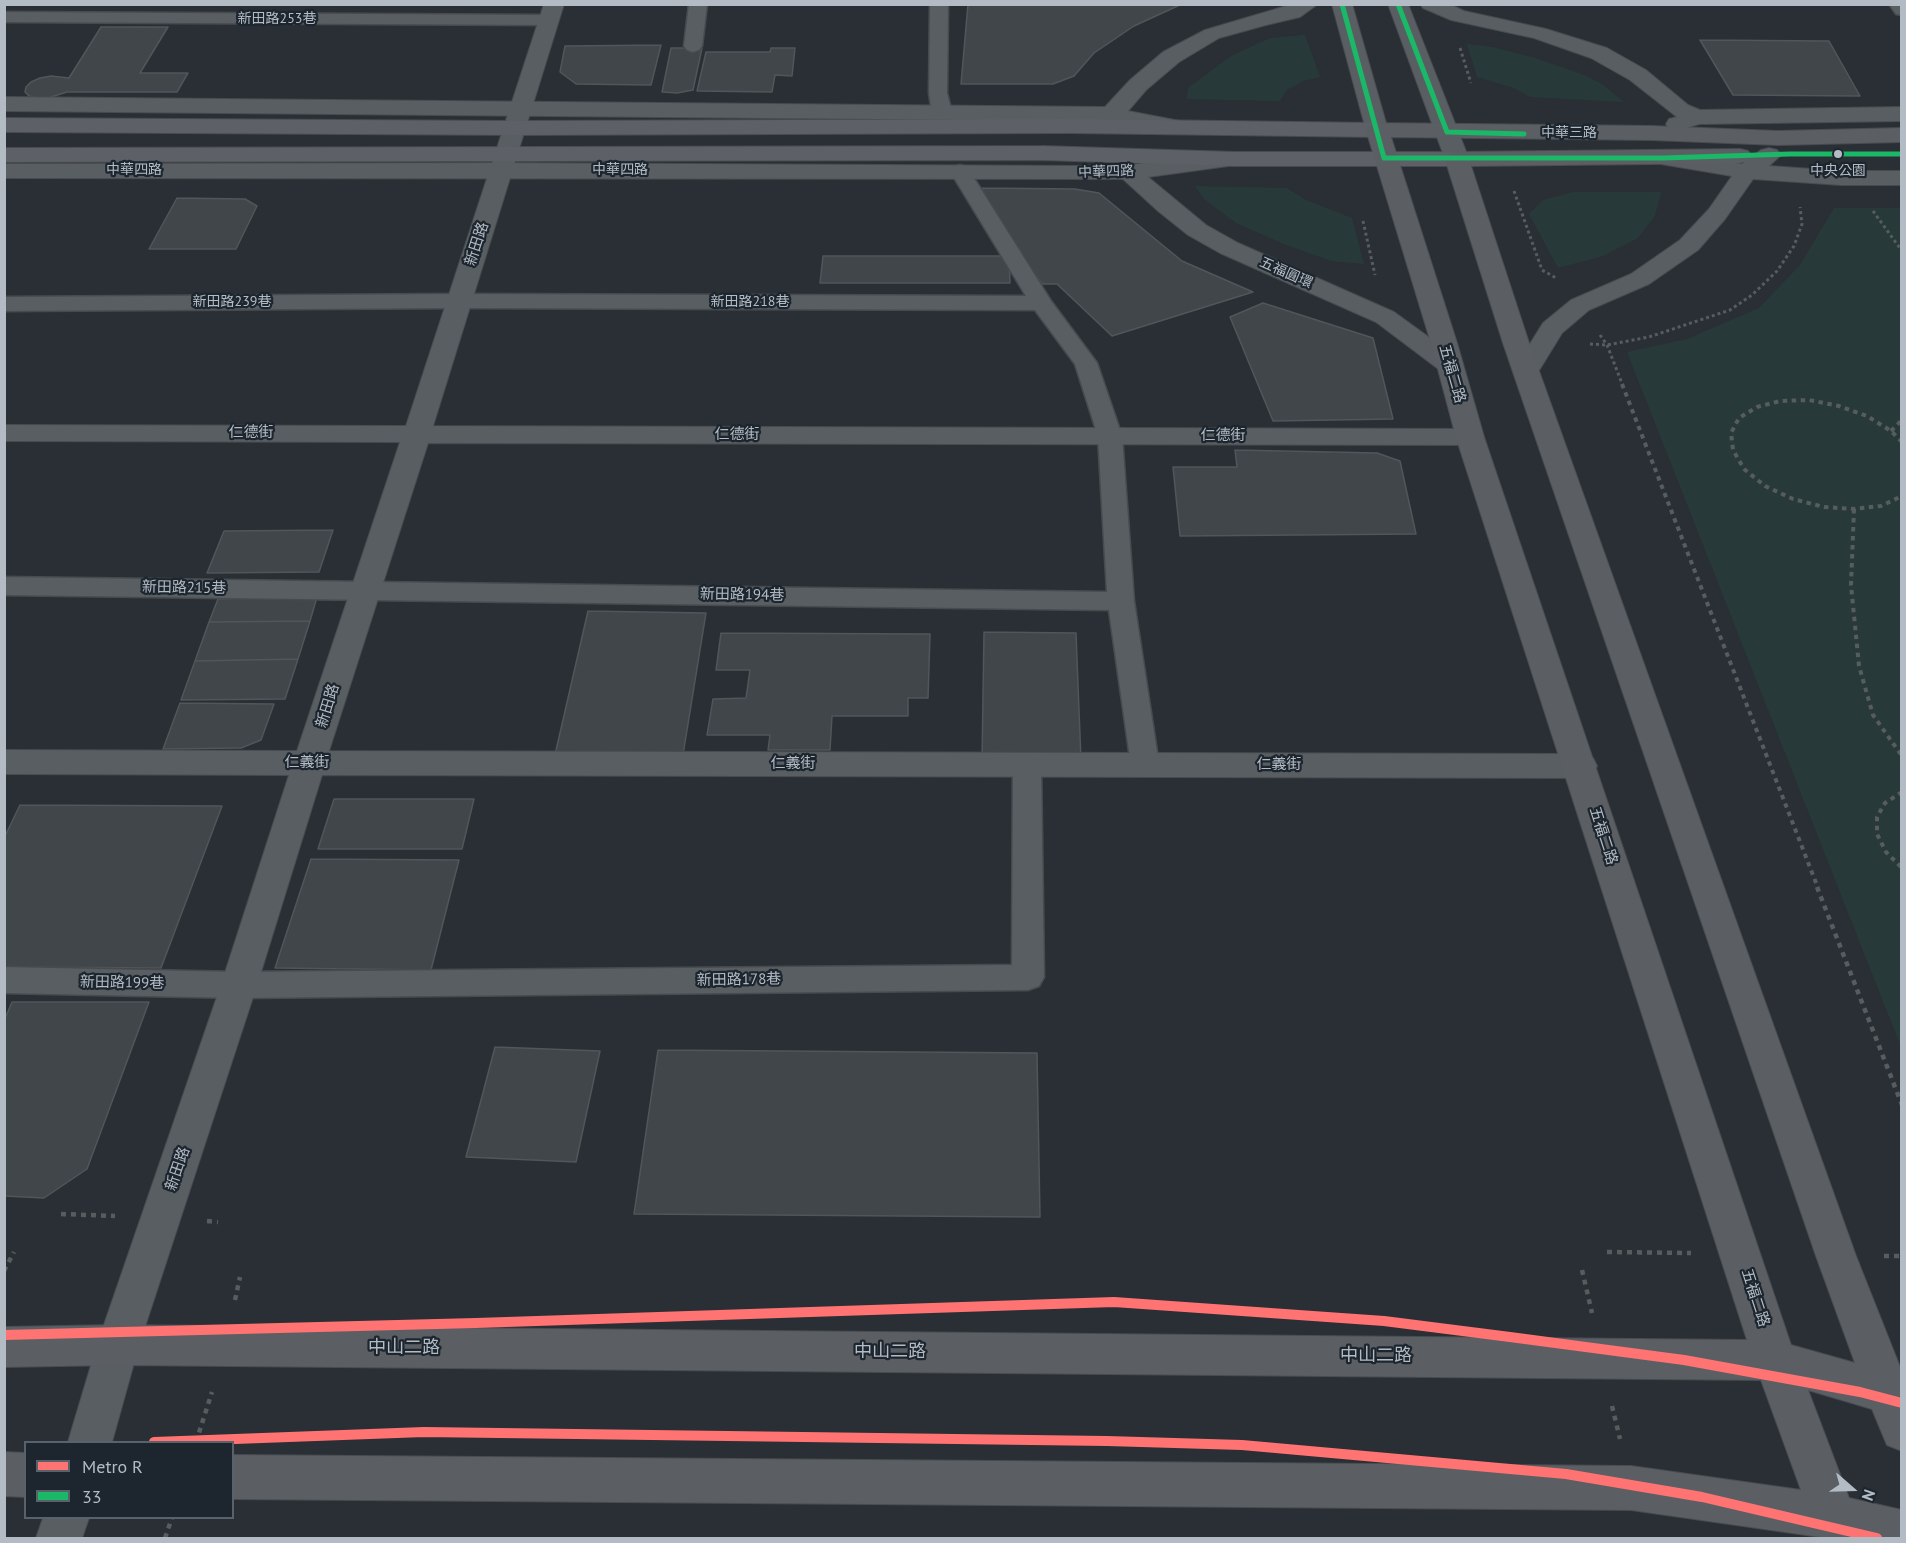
<!DOCTYPE html>
<html>
<head>
<meta charset="utf-8">
<style>
	body { margin:0 }
	#map { position:relative; width:1906px; height:1543px; overflow:hidden; background:#292f34; font-family:"PT Sans",sans-serif }
	canvas { display:block }
	.frame { position:absolute; inset:0; border:6px solid #b3bcc5; pointer-events:none }
	.legend { position:absolute; left:24px; top:1441px; width:210px; height:78px; box-sizing:border-box; background:#1d262e; border:2px solid #59626a; margin:0; padding:8px 10px; list-style:none; font-size:18px; color:#b3bcc5 }
	.legend li { display:flex; align-items:center; gap:12px; height:30px }
	.legend b { width:30px; border:2px solid #59626a }
	.north { position:absolute; left:1822px; top:1459px; width:60px; height:60px; -webkit-text-stroke:4px #1d262e; paint-order:stroke; rotate:110deg; font-size:16px; font-weight:700; line-height:24px; text-align:center; color:#b3bcc5 }
	.north::after { content:''; display:block; margin:auto; width:21px; height:27px; background:#b3bcc5; clip-path:polygon(50% 0,100% 100%,50% 72%,0 100%) }
</style>
</head>
<body>
<div id="map">
<canvas width="1906" height="1543"></canvas>
<div class="frame"></div>
<ul class="legend">
<li><b style="height:8px;background:#ff7373"></b>Metro R</li>
<li><b style="height:8px;background:#1ab867"></b>33</li>
</ul>
<div class="north">N</div>
</div>
<script>
const g = document.querySelector('canvas').getContext('2d');
g.lineJoin = 'round';
function fill(path, color) { g.fillStyle = color; g.fill(path, 'evenodd'); }
const shape = rows => new Path2D(rows.map(r => 'M' + r).join(''));
function trace(path, color, width, dash) { g.strokeStyle = color; g.lineWidth = width; g.lineCap = dash ? 'butt' : 'round'; g.setLineDash(dash || []); g.stroke(path); }
function label(font, color, halo, rows, align = 'center') {
  g.font = font + ' "PT Sans","Noto Sans TC",sans-serif'; g.lineWidth = 4.5; g.setLineDash([]); g.textBaseline = 'middle'; g.strokeStyle = halo; g.fillStyle = color; for (const [text, x, y, turn = 0] of rows) {
    g.save(); g.translate(x, y); g.rotate((+turn || 0) * Math.PI / 180); g.textAlign = isNaN(turn) ? turn : align; if (halo) g.strokeText(text, 0, 0); g.fillText(text, 0, 0); g.restore();
  }
}
const green = shape([
	[1305,35,1320,77,1303,81,1287,90,1280,101,1187,99,1188,88,1231,56,1270,38],
	[1467,44,1493,47,1535,58,1584,75,1602,84,1624,102,1530,97,1514,88,1477,77],
	[1195,186,1287,188,1306,200,1352,218,1364,264,1332,261,1286,245,1236,223,1204,199],
	[1573,192,1661,192,1655,216,1638,238,1603,256,1558,268,1529,214,1543,200],
	[1834,208,1901,208,1901,1047,1627,352,1687,339,1759,308,1800,265]
]);
const building = shape([
	[968,4,1182,4,1134,26,1094,53,1074,76,1053,84,961,84,968,4],
	[101,27,168,27,140,73,188,73,177,92,67,92,48,98,37,98,29,96,25,92,26,87,31,82,40,78,51,76,69,78,101,27],
	[1700,40,1829,41,1860,96,1733,95,1700,40],
	[661,45,651,85,576,84,560,72,565,46,661,45],
	[671,48,702,48,693,90,677,93,662,92,671,48],
	[771,48,795,48,792,76,775,75,772,92,697,91,706,52,770,52,771,48],
	[982,188,1075,189,1099,193,1182,261,1253,292,1112,336,1057,284,1042,284,993,219,982,188],
	[177,198,245,199,257,206,236,249,149,249,177,198],
	[823,256,1009,256,1010,283,820,283,823,256],
	[1263,303,1373,338,1393,419,1273,421,1230,317,1263,303],
	[1235,450,1377,453,1400,461,1416,534,1180,536,1173,467,1237,467,1235,450],
	[333,530,319,572,207,573,224,531,333,530],
	[317,597,310,621,209,622,218,599,317,597],
	[588,611,706,613,682,761,554,759,588,611],
	[310,621,298,659,195,661,209,622,310,621],
	[984,632,1076,633,1081,761,982,760,984,632],
	[721,633,930,634,928,698,908,698,908,716,832,716,830,750,768,750,770,735,707,735,713,699,746,698,750,670,716,670,721,633],
	[298,659,285,699,181,700,195,661,298,659],
	[180,703,274,704,261,740,241,748,163,749,180,703],
	[334,799,474,799,462,849,318,849,334,799],
	[20,805,222,806,161,968,4,967,4,838,20,805],
	[311,859,459,860,431,970,275,968,311,859],
	[12,1002,149,1002,87,1169,44,1198,4,1196,4,1021,12,1002],
	[495,1047,600,1051,576,1162,466,1157,495,1047],
	[658,1050,1037,1053,1040,1217,634,1214,658,1050]
]);
const pathFar2 = shape([
	[1460,48,1471,83],
	[1514,191,1542,270,1556,278],
	[1873,211,1902,251],
	[1363,221,1375,275],
	[1600,335,1607,345,1623,386],
	[1590,344,1607,345,1649,337,1730,310,1752,295,1777,271,1794,246,1802,224,1800,207]
]);
const pathFar1 = shape([
	[1622,384,1818,888],
	[1891,431,1902,420],
	[1902,442,1891,431,1867,416,1839,406,1809,400,1780,401,1757,407,1739,418,1731,433,1733,450,1744,469,1765,486,1793,499,1824,507,1854,509,1881,506,1902,496],
	[1854,509,1851,585,1859,666,1873,715,1902,756],
	[1902,792,1885,803,1877,817,1877,834,1886,852,1902,868]
]);
const path = shape([
	[1817,887,1902,1105],
	[61,1214,115,1216],
	[207,1221,218,1222],
	[1607,1252,1691,1253],
	[1884,1256,1902,1256],
	[1582,1270,1592,1313],
	[4,1271,14,1252],
	[235,1300,240,1277],
	[1612,1406,1620,1439],
	[196,1442,212,1392],
	[165,1538,172,1518]
]);
const service = shape([
	[689,4,707,4,702,46,699,50,693,52,687,50,684,46,689,4],
	[930,4,948,4,947,93,952,113,949,117,942,119,935,117,932,113,929,93,930,4],
	[1889,4,1902,4,1902,15,1896,14,1889,4],
	[4,12,549,15,555,16,558,20,555,24,549,25,4,22,4,12],
	[960,165,967,167,1051,301,1097,363,1122,436,1134,601,1159,765,1155,772,1145,775,1135,772,1131,765,1109,610,4,595,4,577,1107,592,1098,436,1075,364,1035,310,459,308,4,311,4,297,459,294,1026,296,950,171,953,167,960,165],
	[1027,755,1037,758,1041,765,1044,977,1039,986,1028,990,239,998,4,993,4,967,239,972,1012,965,1013,765,1017,758,1027,755]
]);
const minor = shape([
	[544,4,564,4,433,426,1470,429,1480,431,1484,437,1480,443,1470,445,428,443,329,751,1581,754,1593,758,1597,766,1593,774,1581,778,322,775,257,985,139,1345,112,1442,68,1442,97,1345,221,985,289,775,4,774,4,750,297,751,400,442,4,441,4,425,406,426,544,4],
	[43,1518,89,1518,82,1538,36,1538,43,1518]
]);
const tertiary = shape([
	[1293,4,1318,4,1300,17,1266,25,1219,38,1179,62,1146,90,1128,111,1185,122,1188,127,1185,132,1177,134,1115,122,1105,130,1097,132,1089,130,1086,125,1089,121,4,111,4,97,1105,107,1130,80,1163,52,1205,30,1293,4],
	[1332,4,1352,4,1388,130,1385,135,1377,137,1369,135,1366,130,1332,4],
	[1388,4,1408,4,1469,159,1465,164,1457,166,1449,164,1445,159,1388,4],
	[1420,4,1449,4,1464,11,1546,29,1607,48,1646,70,1688,105,1700,110,1902,107,1902,121,1699,124,1677,131,1669,129,1666,124,1669,119,1677,117,1630,80,1591,58,1534,38,1451,20,1423,8,1420,4],
	[1769,148,1777,150,1781,155,1769,166,1841,171,1902,171,1902,185,1841,185,1753,179,1725,219,1698,250,1649,284,1589,310,1562,333,1535,377,1526,379,1517,377,1513,371,1543,323,1571,300,1631,274,1680,240,1709,209,1732,176,1655,163,1651,158,1655,153,1663,151,1742,164,1761,150,1769,148],
	[1235,152,1243,154,1247,159,1243,164,1148,177,1206,225,1238,243,1394,312,1459,359,1463,365,1459,371,1450,373,1441,371,1376,322,1220,253,1188,235,1158,211,1123,179,4,178,4,164,501,163,1077,166,1129,165,1235,152]
]);
const secondary = shape([
	[4,118,515,121,1069,119,1377,123,1385,125,1388,130,1385,135,1377,137,1069,133,515,135,4,132,4,118],
	[1042,146,1235,152,1457,152,1465,154,1469,159,1465,164,1457,166,1235,166,1042,160,4,162,4,148,1042,146]
]);
const primary = shape([
	[1377,123,1652,126,1778,131,1902,128,1902,142,1778,145,1652,140,1391,137,1457,343,1484,437,1791,1345,1855,1363,1816,1256,1503,343,1445,159,1449,154,1457,152,1740,149,1748,151,1752,156,1748,161,1740,163,1471,166,1529,343,1856,1256,1902,1372,1902,1451,1887,1445,1872,1409,1808,1390,1849,1498,1902,1510,1902,1538,1827,1538,1631,1510,232,1499,232,1455,1631,1466,1801,1490,1761,1380,118,1365,4,1367,4,1327,118,1325,1747,1340,1456,437,1431,343,1366,130,1369,125,1377,123],
	[4,1452,26,1453,26,1497,4,1496,4,1452]
]);
const bus1 = shape([
	[1342,4,1384,158,1663,158,1790,154,1902,154],
	[1398,4,1447,132,1524,134]
]);
const metro1 = shape([
	[4,1335,476,1323,1114,1302,1384,1321,1510,1337,1684,1360,1860,1392,1902,1403],
	[154,1442,424,1432,1107,1441,1242,1445,1566,1474,1702,1497,1877,1538]
]);
const markers = [
	[1838,154,5,"#b3bcc5"]
];
const farStreetnames = [
	["新田路253巷",277,19],
	["中華三路",1569,133],
	["中華四路",134,170],
	["中華四路",620,170],
	["中華四路",1106,172,-2],
	["五福圓環",1286,273,24],
	["新田路239巷",232,302],
	["新田路218巷",750,302]
];
const busNames = [
	["中央公園",1838,171]
];
const streetNames = [
	["新田路",477,244,-72],
	["五福二路",1452,374,74],
	["仁德街",251,433],
	["仁德街",737,435],
	["仁德街",1223,436],
	["新田路215巷",184,588,1],
	["新田路194巷",742,595,1],
	["新田路",328,706,-73],
	["仁義街",307,763],
	["仁義街",793,764],
	["仁義街",1279,765],
	["五福二路",1603,836,72],
	["新田路178巷",739,980,-1],
	["新田路199巷",122,983,1],
	["新田路",178,1169,-71],
	["五福二路",1755,1298,72]
];
const nearStreetnames = [
	["中山二路",404,1348],
	["中山二路",890,1352],
	["中山二路",1376,1356]
];
fill(green, '#273a39');
fill(building, '#41464b');
trace(building, '#51565b', 1.5);
trace(service, '#474b4f', 3);
trace(minor, '#474b4f', 2);
trace(tertiary, '#474b4f', 2);
trace(secondary, '#474b4f', 2);
trace(primary, '#474c51', 2);
trace(pathFar2, '#575c5f', 3, [3, 3]);
trace(pathFar1, '#575c5f', 4, [4.5, 4.5]);
trace(path, '#575c5f', 4.5, [5, 5]);
fill(service, '#595e62');
fill(minor, '#595e62');
fill(tertiary, '#595e62');
fill(secondary, '#5d6167');
fill(primary, '#5b5f64');
trace(bus1, '#1ab867', 5);
trace(metro1, '#ff7373', 10);
for (const [x, y, r, color] of markers) { const dot = new Path2D(); dot.arc(x, y, r, 0, 2 * Math.PI); g.fillStyle = color; g.fill(dot); trace(dot, '#1d262e', 2); }
label('14px', '#b3bcc5', '#1d262e', farStreetnames);
label('14px', '#b3bcc5', '#1d262e', busNames);
label('15px', '#b3bcc5', '#1d262e', streetNames);
label('18px', '#b3bcc5', '#1d262e', nearStreetnames);
</script>
</body>
</html>
